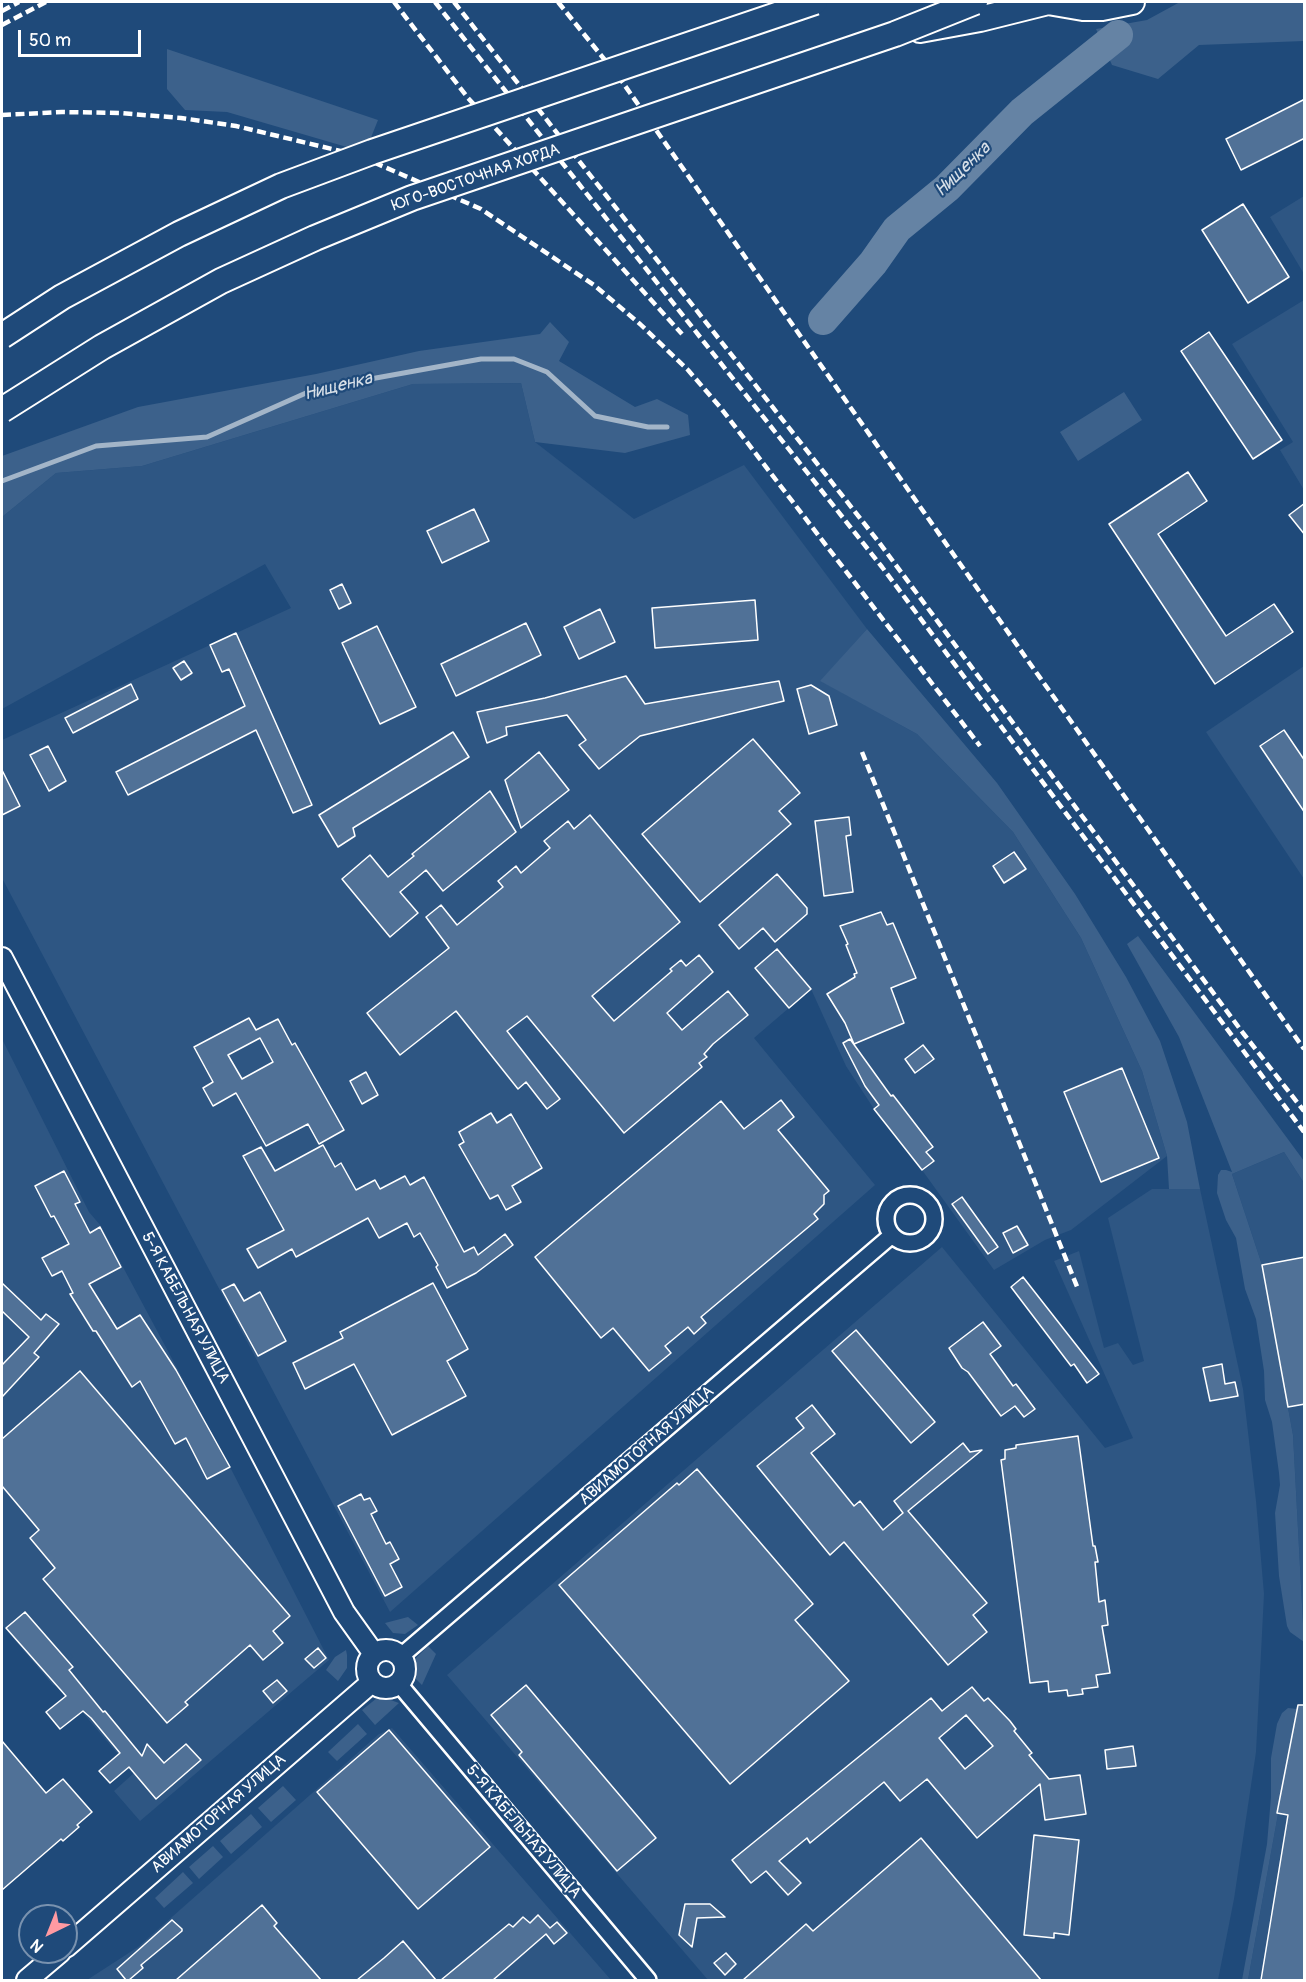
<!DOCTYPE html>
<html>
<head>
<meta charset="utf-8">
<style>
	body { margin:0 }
	#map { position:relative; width:1306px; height:1982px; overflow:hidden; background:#1f4a7a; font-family:Pangolin,sans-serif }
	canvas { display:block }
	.frame { position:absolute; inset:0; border:3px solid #fff; pointer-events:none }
	.north { position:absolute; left:18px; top:1904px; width:60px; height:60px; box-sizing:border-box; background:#1f4a7a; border:2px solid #7992af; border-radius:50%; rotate:223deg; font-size:16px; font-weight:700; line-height:24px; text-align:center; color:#fff }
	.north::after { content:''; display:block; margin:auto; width:21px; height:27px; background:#ff9aa2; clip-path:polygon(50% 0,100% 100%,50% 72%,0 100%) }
	.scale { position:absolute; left:18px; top:30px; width:123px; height:27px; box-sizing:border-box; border:3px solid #fff; border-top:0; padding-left:8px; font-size:18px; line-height:21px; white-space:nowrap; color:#fff; -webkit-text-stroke:4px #1f4a7a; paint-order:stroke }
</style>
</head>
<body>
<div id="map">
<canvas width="1306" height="1982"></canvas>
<div class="frame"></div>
<div class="north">N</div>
<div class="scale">50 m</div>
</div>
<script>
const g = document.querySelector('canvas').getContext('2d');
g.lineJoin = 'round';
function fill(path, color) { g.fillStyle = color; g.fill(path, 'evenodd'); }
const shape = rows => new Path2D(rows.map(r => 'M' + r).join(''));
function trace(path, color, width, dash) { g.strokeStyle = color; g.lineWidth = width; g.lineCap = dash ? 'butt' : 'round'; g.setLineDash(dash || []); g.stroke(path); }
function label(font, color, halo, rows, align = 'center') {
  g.font = font + ' Pangolin,sans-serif'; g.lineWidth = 4.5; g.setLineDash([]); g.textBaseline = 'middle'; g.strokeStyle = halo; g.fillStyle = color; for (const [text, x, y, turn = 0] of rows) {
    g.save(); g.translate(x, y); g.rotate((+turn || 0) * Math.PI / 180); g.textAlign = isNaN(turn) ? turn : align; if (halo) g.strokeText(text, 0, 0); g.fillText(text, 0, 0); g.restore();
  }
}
const built = shape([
	[1304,196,1304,274,1270,217],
	[1304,300,1304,490,1280,450,1293,442,1232,344],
	[521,383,535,442,634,519,744,465,867,629,821,681,917,734,1013,832,1081,938,1142,1071,1167,1156,1071,1230,1045,1240,994,1270,922,1170,874,1109,846,1066,811,989,754,1038,875,1185,390,1612,2,878,2,740,291,608,265,564,2,709,2,517,56,473,142,466,413,384],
	[1304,666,1304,879,1206,732],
	[2,1039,89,1212,101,1226,230,1467,329,1660,140,1821,114,1791,134,1773,61,1687,53,1685,2,1625],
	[1284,1152,1304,1183,1304,1642,1293,1435,1262,1265,1232,1174],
	[1152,1189,1200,1189,1243,1389,1256,1501,1264,1594,1256,1752,1234,1899,1218,1980,755,1980,750,1974,742,1980,708,1980,447,1675,942,1247,1105,1448,1133,1438,1054,1261,1079,1251,1104,1348,1118,1343,1133,1365,1144,1361,1108,1218],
	[1304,1704,1304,1980,1248,1980,1297,1709],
	[392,1728,611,1980,87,1980,138,1947,379,1734]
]);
const green = shape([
	[1180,2,1304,2,1304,41,1199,45,1158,79,1112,65,1096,29,1147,20],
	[167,49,378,120,370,140,357,150,227,112,185,110,167,89],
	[550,322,569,342,559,361,635,407,657,399,688,415,690,435,625,453,535,442,521,383,413,384,142,466,56,473,2,517,2,456,138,407,316,374,419,351,540,334],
	[1124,392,1142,420,1078,461,1060,432],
	[867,629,997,783,1075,894,1126,977,1160,1041,1187,1122,1200,1189,1169,1189,1167,1156,1142,1071,1081,938,1013,832,917,734,820,681],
	[1138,936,1304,1161,1304,1183,1284,1152,1232,1174,1262,1265,1293,1435,1304,1642,1290,1632,1287,1626,1279,1576,1275,1513,1280,1485,1279,1473,1272,1422,1265,1400,1264,1371,1256,1319,1245,1289,1236,1238,1226,1220,1217,1193,1218,1175,1221,1170,1226,1170,1232,1172,1179,1037,1127,944],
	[408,1617,418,1625,405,1634,393,1633,385,1623],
	[428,1646,436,1654,422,1685,413,1676,412,1668,415,1659],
	[346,1650,347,1655,347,1668,338,1681,326,1670,335,1657],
	[382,1697,399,1703,375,1725,362,1710,377,1698],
	[1288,1708,1297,1709,1248,1980,1242,1980,1267,1844,1271,1797,1271,1758,1277,1724,1282,1713],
	[358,1724,367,1734,337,1761,328,1752],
	[283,1786,296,1800,271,1822,258,1808],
	[251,1814,262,1827,231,1854,220,1841],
	[213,1846,223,1857,199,1879,189,1867],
	[183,1872,193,1883,164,1908,155,1898]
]);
const stream = shape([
	[2,481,96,446,207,437,315,389,481,359,514,359,547,372,595,416,648,427,667,427]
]);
const river = shape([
	[823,320,873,263,897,229,947,188,1022,112,1118,35]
]);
const building = shape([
	[1305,99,1305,138,1241,170,1226,139,1305,99],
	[1243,204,1289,277,1248,303,1202,230,1243,204],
	[1209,332,1282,440,1253,459,1181,351,1209,332],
	[1188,472,1207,501,1158,534,1226,636,1274,604,1293,632,1215,684,1109,524,1188,472],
	[1305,503,1305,535,1289,515,1305,503],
	[474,509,489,541,442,563,427,531,474,509],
	[342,584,351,603,339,609,330,590,342,584],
	[755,600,758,640,655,648,652,608,755,600],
	[600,609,615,642,579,659,564,627,600,609],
	[526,623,541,655,456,696,441,664,526,623],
	[377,626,416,707,380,724,342,643,377,626],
	[236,633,312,805,293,813,256,730,128,795,116,772,245,706,229,669,222,672,210,645,236,633],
	[184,661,192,673,181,680,173,668,184,661],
	[626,676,645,704,779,681,784,701,640,736,599,769,579,745,586,740,567,715,506,727,507,735,487,743,477,712,545,698,626,676],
	[131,684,138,699,73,733,65,718,131,684],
	[811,685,829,696,837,725,809,734,797,689,811,685],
	[1284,730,1305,761,1305,813,1260,746,1284,730],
	[453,732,469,757,353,828,355,836,338,847,319,815,453,732],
	[753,739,800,793,779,811,791,824,700,902,642,834,753,739],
	[48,746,66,781,49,791,30,755,48,746],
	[539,752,569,790,521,828,505,780,539,752],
	[2,770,20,806,2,815,2,770],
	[490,791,516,832,443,891,426,870,400,892,418,913,390,937,342,879,370,855,388,877,414,856,412,854,490,791],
	[590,815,680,922,592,996,614,1021,672,971,670,969,681,960,686,966,699,955,713,972,667,1013,682,1030,728,991,748,1015,713,1044,704,1054,707,1057,699,1063,702,1067,624,1133,527,1016,507,1031,560,1099,547,1109,526,1082,518,1089,456,1011,400,1055,367,1013,449,948,426,917,441,905,457,925,503,887,498,881,516,866,521,873,550,848,544,841,568,821,574,829,590,815],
	[849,817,851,835,846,836,853,892,824,896,815,821,849,817],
	[1014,852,1026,869,1004,883,993,866,1014,852],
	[777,874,807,908,807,914,775,942,763,928,739,949,719,925,777,874],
	[881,912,887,925,893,923,916,978,891,988,904,1023,854,1044,845,1023,827,994,855,977,854,974,857,973,846,945,848,944,840,926,881,912],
	[777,949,811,989,789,1008,755,968,777,949],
	[249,1018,256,1030,278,1019,292,1045,295,1043,344,1130,319,1144,308,1124,266,1146,236,1093,213,1106,203,1088,213,1082,194,1047,249,1018],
	[260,1038,273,1062,242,1079,228,1055,260,1038],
	[850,1039,891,1096,893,1095,933,1147,926,1152,934,1161,922,1170,874,1109,879,1105,865,1086,843,1043,850,1039],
	[923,1045,934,1059,915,1073,905,1059,923,1045],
	[1122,1068,1159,1158,1101,1182,1064,1092,1122,1068],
	[366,1072,378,1095,362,1104,350,1081,366,1072],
	[781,1100,794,1117,778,1130,829,1191,824,1195,824,1204,814,1214,818,1219,701,1317,706,1323,694,1334,688,1327,665,1346,671,1353,649,1371,613,1328,601,1338,535,1257,721,1101,744,1129,781,1100],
	[491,1113,497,1123,511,1114,542,1168,512,1186,521,1202,506,1210,498,1195,490,1199,459,1145,464,1142,459,1132,491,1113],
	[323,1145,335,1167,341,1163,356,1190,375,1180,380,1189,405,1176,410,1185,424,1177,464,1252,474,1247,478,1255,505,1234,513,1245,476,1273,447,1288,436,1267,438,1265,420,1233,414,1237,407,1223,379,1238,368,1218,296,1257,292,1249,258,1268,247,1249,284,1230,243,1156,261,1147,275,1171,323,1145],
	[64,1171,80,1202,75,1204,90,1233,100,1227,121,1267,89,1284,117,1329,140,1315,176,1370,230,1467,207,1479,186,1438,175,1444,140,1381,132,1387,96,1331,93,1331,70,1294,73,1293,62,1271,52,1276,42,1258,69,1244,54,1216,51,1217,35,1186,64,1171],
	[962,1197,998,1247,988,1254,952,1204,962,1197],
	[1017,1226,1028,1245,1013,1253,1003,1233,1017,1226],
	[1305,1257,1305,1404,1288,1407,1262,1265,1305,1257],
	[1023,1277,1099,1374,1087,1383,1074,1364,1071,1366,1011,1287,1023,1277],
	[2,1283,41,1320,46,1314,59,1324,34,1353,39,1357,2,1397,2,1365,29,1337,2,1311,2,1283],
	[433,1283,468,1349,447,1361,466,1396,392,1435,354,1364,305,1389,293,1363,343,1338,340,1332,433,1283],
	[234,1284,244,1301,260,1292,286,1341,258,1356,222,1290,234,1284],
	[983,1322,1001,1346,990,1354,1013,1386,1016,1384,1035,1409,1024,1417,1015,1406,1001,1416,968,1372,962,1368,949,1348,983,1322],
	[856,1330,935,1422,911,1443,832,1351,856,1330],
	[1222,1364,1225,1384,1235,1382,1238,1396,1210,1401,1203,1368,1222,1364],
	[80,1371,290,1616,273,1631,283,1643,263,1660,250,1645,185,1702,188,1705,167,1723,43,1579,55,1568,30,1538,39,1530,2,1486,2,1439,80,1371],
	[812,1405,835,1434,811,1453,854,1506,860,1501,883,1530,903,1513,894,1501,963,1443,970,1452,982,1450,908,1511,987,1603,973,1615,987,1632,948,1665,844,1542,830,1555,757,1466,804,1428,796,1418,812,1405],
	[1078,1436,1093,1546,1095,1546,1098,1562,1095,1562,1099,1602,1105,1600,1108,1625,1102,1626,1110,1673,1096,1675,1098,1687,1082,1689,1083,1694,1068,1696,1067,1690,1049,1692,1048,1681,1030,1683,1001,1460,1005,1459,1005,1450,1016,1448,1016,1445,1078,1436],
	[697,1469,813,1604,795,1620,849,1681,730,1784,559,1585,677,1483,679,1485,697,1469],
	[361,1494,364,1500,370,1498,377,1511,371,1514,386,1544,390,1542,399,1559,390,1564,402,1587,385,1596,338,1506,361,1494],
	[25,1612,73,1667,69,1670,103,1712,105,1711,142,1756,147,1744,164,1763,186,1744,201,1760,156,1799,129,1767,110,1783,99,1771,120,1753,91,1718,83,1711,60,1729,46,1712,66,1696,6,1628,25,1612],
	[318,1648,326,1658,314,1668,305,1659,318,1648],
	[277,1680,287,1691,273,1703,263,1691,277,1680],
	[526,1685,656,1838,617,1871,519,1755,522,1752,491,1715,526,1685],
	[972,1687,984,1701,988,1698,1010,1721,1016,1729,1014,1731,1032,1753,1029,1755,1049,1779,1080,1775,1086,1814,1045,1820,1040,1784,977,1838,927,1779,900,1801,884,1782,810,1843,807,1838,779,1861,801,1883,788,1895,766,1871,751,1883,732,1860,931,1698,942,1711,972,1687],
	[966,1715,993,1746,965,1769,939,1738,966,1715],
	[1298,1705,1305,1705,1305,1980,1261,1980,1288,1815,1277,1813,1298,1705],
	[389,1730,490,1847,418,1909,317,1792,389,1730],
	[2,1741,46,1793,63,1779,92,1812,77,1825,79,1827,63,1841,61,1839,2,1890,2,1741],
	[1133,1746,1136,1766,1107,1769,1105,1750,1133,1746],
	[1034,1835,1079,1840,1069,1935,1054,1933,1054,1938,1024,1935,1034,1835],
	[921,1838,1041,1980,743,1980,806,1924,813,1931,921,1838],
	[685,1904,710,1904,725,1917,697,1918,692,1947,679,1935,685,1904],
	[262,1905,277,1923,274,1926,321,1980,176,1980,262,1905],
	[538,1915,550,1928,557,1922,567,1933,554,1944,546,1934,493,1980,441,1980,509,1924,513,1927,523,1917,530,1923,538,1915],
	[172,1920,182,1929,182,1931,141,1965,143,1968,129,1980,126,1980,117,1969,172,1920],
	[403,1941,436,1980,357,1980,384,1958,403,1941],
	[726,1953,736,1964,725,1975,714,1963,726,1953]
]);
const minor = shape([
	'886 1219a24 24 0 1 1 48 0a24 24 0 1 1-48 0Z',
	[401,1656,892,1235],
	[399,1684,648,1980]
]);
const tertiary = shape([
	[2,958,344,1612,374,1654],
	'367 1669a19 19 0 1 1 38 0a19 19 0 1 1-38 0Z',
	[66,1947,372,1682],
	[27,1980,60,1952]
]);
const primary = shape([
	[920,30,980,19,1048,2,1083,8,1102,8,1132,2]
]);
const rail = shape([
	[394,2,468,98,682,334],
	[435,2,882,567,1304,1132],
	[454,2,878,541,1243,1033,1304,1111],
	[558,2,621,80,1031,665,1304,1049],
	[2,11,19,2],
	[2,25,46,2],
	[2,115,62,112,119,113,181,118,236,126,357,155,481,209,594,285,640,324,688,370,720,407,980,746],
	[862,752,1078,1289]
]);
const primaryBridge = shape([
	[2,336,62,297,179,234,281,186,372,152,815,2],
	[2,410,102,347,221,281,315,238,412,198,895,34,975,2]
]);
const streetNames = [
	["ЮГО-ВОСТОЧНАЯ ХОРДА",476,178,-19],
	["5-Я КАБЕЛЬНАЯ УЛИЦА",185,1308,62],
	["АВИАМОТОРНАЯ УЛИЦА",647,1446,-41],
	["АВИАМОТОРНАЯ УЛИЦА",219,1814,-41],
	["5-Я КАБЕЛЬНАЯ УЛИЦА",523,1832,50]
];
const waterNames = [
	["Нищенка",963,170,-44],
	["Нищенка",338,387,-14]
];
fill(built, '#2e5683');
fill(green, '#3c618b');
trace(stream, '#a3b5c8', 5);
trace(river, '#6583a4', 30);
fill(building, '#507197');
trace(building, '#fff', 1.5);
trace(minor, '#fff', 20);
trace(tertiary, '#fff', 24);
trace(primary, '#fff', 28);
trace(minor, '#1f4a7a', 15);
trace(tertiary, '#1f4a7a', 20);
trace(primary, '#1f4a7a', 24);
trace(rail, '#fff', 4.5, [9, 4.5]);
trace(primaryBridge, '#fff', 28, []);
trace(primaryBridge, '#1f4a7a', 24);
label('16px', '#fff', '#1f4a7a', streetNames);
label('italic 18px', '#d8e0e8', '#1f4a7a', waterNames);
</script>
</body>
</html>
